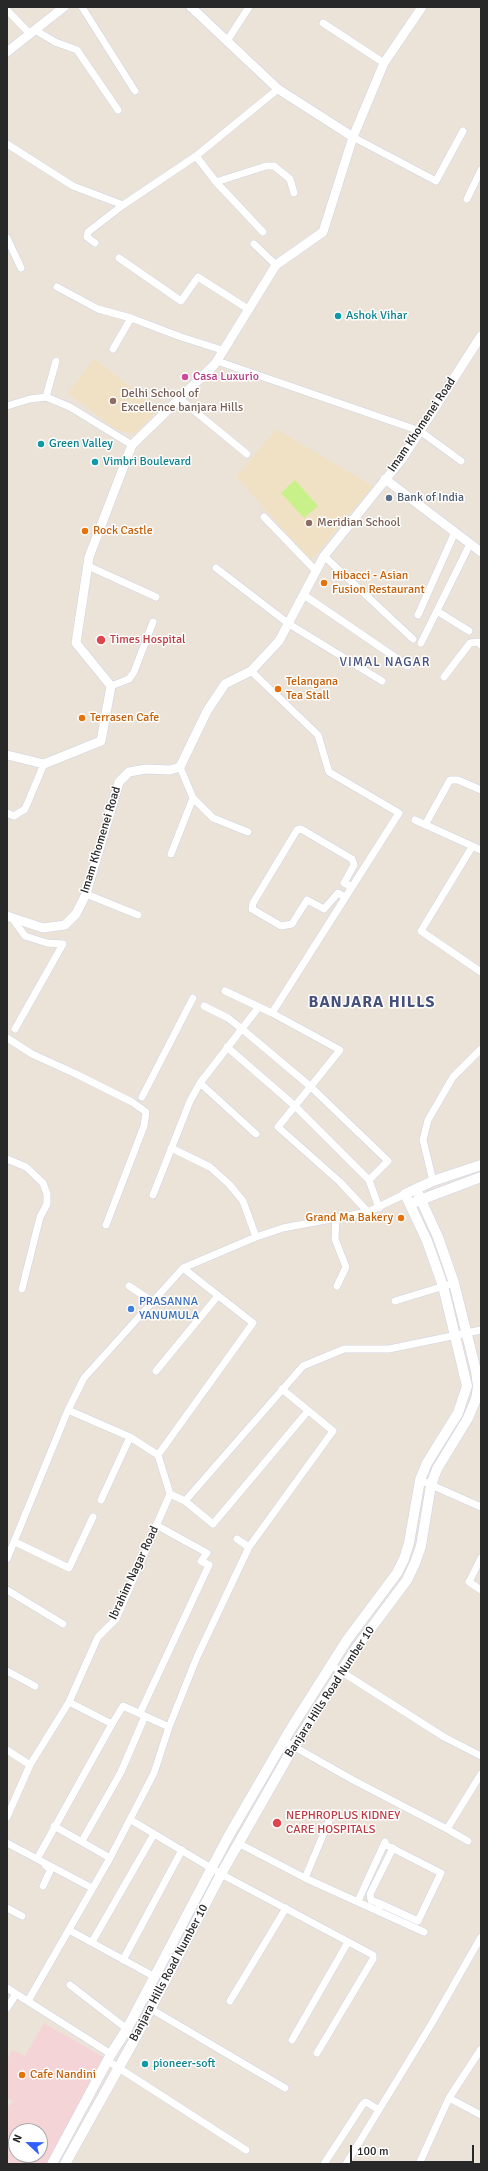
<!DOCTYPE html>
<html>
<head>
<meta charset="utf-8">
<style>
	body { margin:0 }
	#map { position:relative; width:488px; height:2171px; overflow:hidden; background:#ece3d8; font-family:Signika,sans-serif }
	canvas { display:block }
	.frame { position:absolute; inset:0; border:8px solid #282828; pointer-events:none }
	.north { position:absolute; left:8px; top:2123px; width:40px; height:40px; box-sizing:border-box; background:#fff; border:1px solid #a9a9a9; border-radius:50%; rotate:292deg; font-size:11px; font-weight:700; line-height:16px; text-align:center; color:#282828 }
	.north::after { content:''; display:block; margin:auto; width:14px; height:18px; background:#325fff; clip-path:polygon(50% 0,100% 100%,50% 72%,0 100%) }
	.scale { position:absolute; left:350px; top:2145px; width:124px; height:18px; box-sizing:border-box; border:2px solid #282828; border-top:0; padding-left:5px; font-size:12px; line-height:14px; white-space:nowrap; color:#282828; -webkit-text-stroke:3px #fff; paint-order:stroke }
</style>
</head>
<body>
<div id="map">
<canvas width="488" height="2171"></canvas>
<div class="frame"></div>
<div class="north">N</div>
<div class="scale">100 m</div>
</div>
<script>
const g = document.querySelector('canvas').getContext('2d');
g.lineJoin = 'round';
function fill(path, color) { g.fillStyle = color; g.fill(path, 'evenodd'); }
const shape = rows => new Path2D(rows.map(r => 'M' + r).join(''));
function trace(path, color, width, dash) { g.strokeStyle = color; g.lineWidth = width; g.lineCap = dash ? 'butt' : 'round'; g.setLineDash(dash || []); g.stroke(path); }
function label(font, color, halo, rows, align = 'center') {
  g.font = font + ' Signika,sans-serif'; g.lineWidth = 3; g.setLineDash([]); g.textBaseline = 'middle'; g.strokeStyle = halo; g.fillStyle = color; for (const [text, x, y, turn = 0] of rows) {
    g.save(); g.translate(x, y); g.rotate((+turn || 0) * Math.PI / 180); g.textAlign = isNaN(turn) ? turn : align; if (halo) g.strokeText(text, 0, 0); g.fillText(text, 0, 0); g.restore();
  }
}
const education = shape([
	[94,359,159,408,135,434,117,430,68,393],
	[276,429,373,486,311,560,236,477]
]);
const medical = shape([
	[44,2023,107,2059,50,2164,7,2164,7,2107,13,2101,7,2098,7,2060,12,2050,25,2056],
	[16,2131,40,2131,40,2155,16,2155]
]);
const pitch = shape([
	[295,480,318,506,304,518,281,493]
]);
const minor = shape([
	[82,7,135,91],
	[7,10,29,33],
	[323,23,384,63],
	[35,30,55,42,77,50,118,110],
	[227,41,249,7],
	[353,137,436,181,463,131],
	[7,144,73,186,123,205,88,232,87,237,95,243],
	[196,156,216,182,266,166,274,166,290,179,294,193],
	[216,182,263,232],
	[467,199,481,170],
	[123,205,196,156,278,89],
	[7,238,21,268],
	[254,244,276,265],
	[119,258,181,301,198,277,248,309],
	[57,287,98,309,131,318],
	[113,349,131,318,181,337,222,350],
	[217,361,420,431,461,461],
	[46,397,56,361],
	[180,399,247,454],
	[7,406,30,399,46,397,70,407,132,445],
	[264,517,316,571],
	[324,556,413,639],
	[88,566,156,597],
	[216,568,289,624,382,681],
	[304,595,408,666],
	[437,611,469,631],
	[418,615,455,532],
	[421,643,470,544],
	[251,671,318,735,329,772,399,813,272,1013],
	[444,677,470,643,478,642,481,645],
	[111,686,129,679,134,672,153,622],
	[180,767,193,798,213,818,248,832],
	[7,813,14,816,25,809,44,764],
	[415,820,481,850],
	[425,825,450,780,458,780,481,790],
	[472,847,421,931,481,972],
	[171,854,193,798],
	[86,894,138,915],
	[345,897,338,893,324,909,307,900,292,924,281,926,252,909,253,903,297,830,301,829,352,859,354,865,344,883,352,887],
	[12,918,25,936,47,943,63,944,15,1029],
	[225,991,272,1013,340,1050,278,1127,340,1182,368,1212],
	[204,1006,228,1018,242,1029,311,1087,388,1161,369,1180],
	[7,1038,32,1054,76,1074,132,1102,146,1112,144,1126,106,1225],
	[227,1047,295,1106,369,1180,379,1208],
	[200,1083,256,1134],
	[142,1097,193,998],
	[171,1148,210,1167,229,1184,243,1201,256,1237],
	[7,1159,26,1167,43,1183,47,1194,47,1204,40,1217,22,1289],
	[433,1181,423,1140,428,1120,453,1077,481,1049],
	[153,1195,190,1101,200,1083,258,1008],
	[336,1218,335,1239,346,1267,337,1286],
	[129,1286,153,1302],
	[395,1301,454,1283],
	[156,1371,217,1297],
	[158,1455,253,1323,183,1268],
	[420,1480,481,1507],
	[170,1494,185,1501,213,1524,308,1411],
	[101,1500,130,1437],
	[185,1501,303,1366,344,1349,389,1349,481,1330],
	[237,1539,249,1547],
	[15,1542,69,1568,93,1517],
	[481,1558,469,1582,481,1590],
	[7,1559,68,1410,84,1378,183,1268,256,1237,283,1228,368,1212,405,1194],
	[7,1590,63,1624],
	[331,1665,444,1737,481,1756],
	[7,1671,35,1686],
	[69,1702,112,1724,123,1706,169,1727],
	[140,1713,209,1565,201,1561,207,1553,156,1525],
	[284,1741,353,1780,447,1829,481,1774],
	[7,1750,30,1765],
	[7,1817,30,1765,69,1702,98,1637,116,1619,170,1494,158,1455,130,1437,68,1410],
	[131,1820,221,1874,373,1955,373,1959,317,2053],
	[54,1826,110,1858],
	[447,1829,468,1841],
	[82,1841,121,1772,145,1716],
	[7,1843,92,1888],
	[238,1843,305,1878,424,1932],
	[37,1859,112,1724],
	[305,1878,329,1821],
	[43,1886,50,1871,50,1869,45,1865],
	[358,1901,385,1842],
	[381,1904,371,1900,370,1894,393,1848],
	[7,1908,22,1916],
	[378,1910,381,1904,418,1921,441,1873,384,1844],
	[69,1930,155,1977],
	[92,1942,154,1834],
	[123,1960,182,1850],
	[70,1985,127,2029],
	[7,1988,111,2054],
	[28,2001,110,1858,154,1773,169,1727,197,1657,249,1547,333,1431,282,1389],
	[230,2001,286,1908],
	[7,2008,16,1994],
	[151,2009,285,2088],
	[292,2040,348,1942],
	[108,2061,246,2150],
	[449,2098,481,2115],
	[324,2164,363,2104,366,2102,379,2110],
	[346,2164,432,2023,481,1937],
	[419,2164,449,2098,481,2049]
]);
const tertiary = shape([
	[191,7,278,89,353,137],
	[7,52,64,7],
	[385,479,481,552],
	[7,755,44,764,101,741,111,686,76,643,89,557,132,445,215,364,276,265,323,232,353,137,384,63,422,7],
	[7,916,43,928,65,925,76,914,86,894,119,782,129,772,146,769,170,770,180,767,207,711,225,684,251,671,279,641,324,556,402,459,481,336]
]);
const secondary = shape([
	[415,1202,481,1177],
	[52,2164,111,2054,127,2029,228,1837,290,1730,347,1640,397,1573,404,1559,409,1543,420,1480,427,1463,458,1413,467,1386,443,1286,427,1241,405,1194,433,1181,481,1165],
	[65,2164,137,2035,221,1874,294,1746,357,1647,407,1580,415,1563,421,1546,431,1485,437,1469,468,1418,476,1399,478,1386,476,1371,454,1283,438,1237,416,1189]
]);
const markers = [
	[338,316,4,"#0f9aa8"],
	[185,377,4,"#d1479c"],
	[113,401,4,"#8d6e63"],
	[41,444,4,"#0f9aa8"],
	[95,462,4,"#0f9aa8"],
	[389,498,4,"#5c6f8a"],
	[309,523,4,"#8d6e63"],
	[85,531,4,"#e8710a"],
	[324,583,4,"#e8710a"],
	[101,640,5,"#e0444e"],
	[278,689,4,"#e8710a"],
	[82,718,4,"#e8710a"],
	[401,1218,4,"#e8710a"],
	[131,1309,4,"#3f7fe0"],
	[277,1823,5,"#e0444e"],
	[145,2064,4,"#0f9aa8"],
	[22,2075,4,"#e8710a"]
];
const cultureNames = [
	["Ashok Vihar",346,316],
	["Green Valley",49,444],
	["Vimbri Boulevard",103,462],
	["pioneer-soft",153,2064]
];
const hotelNames = [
	["Casa Luxurio",193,377]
];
const educationNames = [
	["Delhi School of",121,394],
	["Excellence banjara Hills",121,408],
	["Meridian School",317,523]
];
const streetNames = [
	["Imam Khomenei Road",422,425,-56],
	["Imam Khomenei Road",101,840,-73],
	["Ibrahim Nagar Road",134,1573,-65],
	["Banjara Hills Road Number 10",330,1692,-57],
	["Banjara Hills Road Number 10",169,1973,-62]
];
const serviceNames = [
	["Bank of India",397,498]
];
const foodNames = [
	["Rock Castle",93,531],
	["Hibacci - Asian",332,576],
	["Fusion Restaurant",332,590],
	["Telangana",286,682],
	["Tea Stall",286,696],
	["Terrasen Cafe",90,718],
	["Grand Ma Bakery",393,1218,"right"],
	["Cafe Nandini",30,2075]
];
const healthNames = [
	["Times Hospital",110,640],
	["NEPHROPLUS KIDNEY",286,1816],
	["CARE HOSPITALS",286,1830]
];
const shopNames = [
	["PRASANNA",139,1302],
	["YANUMULA",139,1316]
];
const neighbourhoodNames = [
	["VIMAL NAGAR",385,663]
];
const districtNames = [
	["BANJARA HILLS",372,1003]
];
fill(education, '#f0e1c5');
fill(medical, '#f4d4d7');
fill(pitch, '#c8f18a');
trace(minor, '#cdd2e3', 8);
trace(tertiary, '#cdd2e3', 10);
trace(secondary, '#cdd2e3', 11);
trace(minor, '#fff', 7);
trace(tertiary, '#fff', 9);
trace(secondary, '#fff', 10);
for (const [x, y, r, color] of markers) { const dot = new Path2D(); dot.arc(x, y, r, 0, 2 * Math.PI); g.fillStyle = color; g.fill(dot); trace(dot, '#fff', 1.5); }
label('12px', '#0d838f', '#fff', cultureNames, 'left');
label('12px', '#b23c85', '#fff', hotelNames, 'left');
label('12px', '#785e54', '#fff', educationNames, 'left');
label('12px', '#282828', '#fff', streetNames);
label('12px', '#4e5e75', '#fff', serviceNames, 'left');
label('12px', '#c56008', '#fff', foodNames, 'left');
label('12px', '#be3a42', '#fff', healthNames, 'left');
label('12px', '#366cbe', '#fff', shopNames, 'left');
g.letterSpacing = '1px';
label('13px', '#45517c', '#fff', neighbourhoodNames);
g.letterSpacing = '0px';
g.letterSpacing = '1px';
label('bold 16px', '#45517c', '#fff', districtNames);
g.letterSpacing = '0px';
</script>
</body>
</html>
